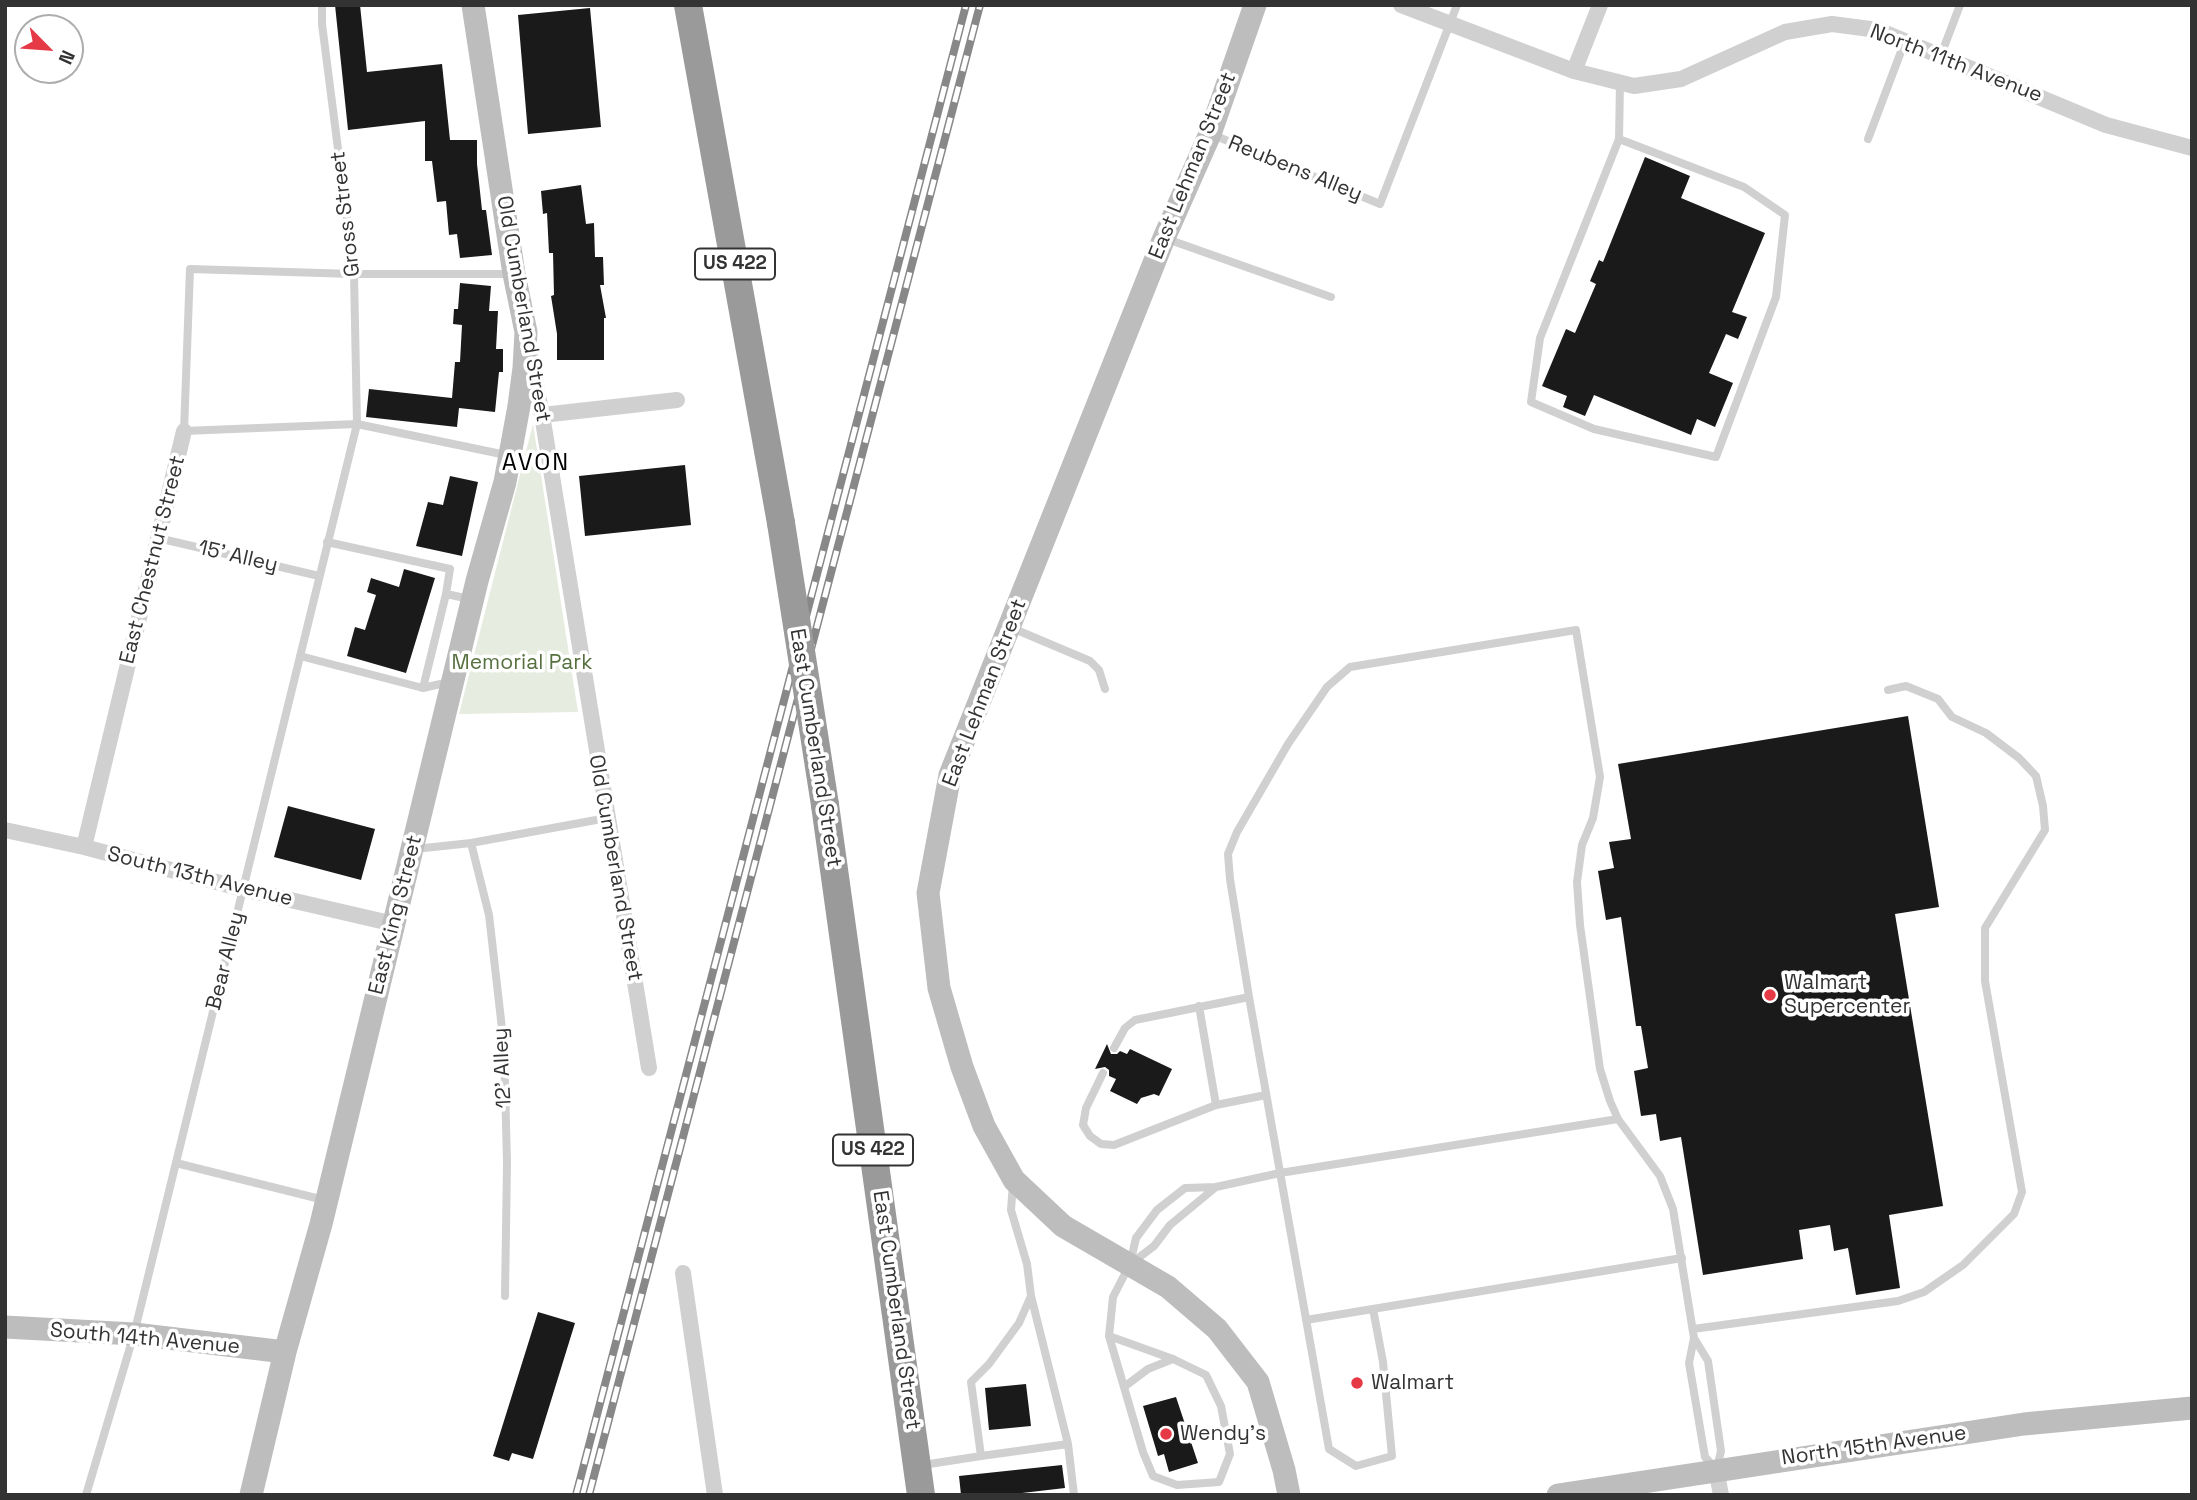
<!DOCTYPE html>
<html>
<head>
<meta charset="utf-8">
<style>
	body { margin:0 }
	#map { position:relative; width:2197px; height:1500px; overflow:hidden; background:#fff; font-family:"Space Grotesk",sans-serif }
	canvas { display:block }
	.frame { position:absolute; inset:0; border:7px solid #333; pointer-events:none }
	.north { position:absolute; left:14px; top:14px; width:70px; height:70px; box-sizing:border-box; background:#fff; border:2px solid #adadad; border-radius:50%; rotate:115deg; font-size:19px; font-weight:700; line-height:28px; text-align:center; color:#333 }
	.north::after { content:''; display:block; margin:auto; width:24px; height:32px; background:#e63946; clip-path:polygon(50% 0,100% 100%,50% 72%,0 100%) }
</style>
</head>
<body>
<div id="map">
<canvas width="2197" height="1500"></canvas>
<div class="frame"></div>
<div class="north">N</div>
</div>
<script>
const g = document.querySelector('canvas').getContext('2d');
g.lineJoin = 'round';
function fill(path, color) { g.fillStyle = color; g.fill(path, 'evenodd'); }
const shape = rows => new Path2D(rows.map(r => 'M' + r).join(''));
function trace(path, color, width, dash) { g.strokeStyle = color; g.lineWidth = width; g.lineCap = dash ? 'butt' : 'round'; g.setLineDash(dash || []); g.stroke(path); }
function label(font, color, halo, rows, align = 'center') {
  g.font = font + ' "Space Grotesk",sans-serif'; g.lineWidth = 7; g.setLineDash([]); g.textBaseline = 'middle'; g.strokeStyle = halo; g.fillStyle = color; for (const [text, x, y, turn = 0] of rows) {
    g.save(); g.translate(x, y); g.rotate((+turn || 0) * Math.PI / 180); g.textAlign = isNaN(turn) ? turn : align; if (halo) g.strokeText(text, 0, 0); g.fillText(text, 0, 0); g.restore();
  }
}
const green = shape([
	[533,424,578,712,459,714]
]);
const building = shape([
	[335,5,360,5,367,72,442,64,450,140,477,140,477,164,482,210,486,210,492,255,460,258,457,234,449,235,446,201,437,202,432,161,425,161,425,121,348,130],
	[590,8,601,127,528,134,518,15],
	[1645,157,1690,176,1681,198,1765,233,1732,312,1747,317,1738,339,1726,334,1709,373,1733,383,1715,427,1697,419,1691,435,1594,395,1585,416,1563,407,1567,396,1542,386,1566,329,1575,333,1596,284,1590,281,1599,260,1603,262],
	[581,185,586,224,594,223,595,257,603,257,604,285,600,285,606,318,604,318,604,360,557,360,557,334,551,296,554,295,553,253,549,253,547,213,543,214,541,191],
	[460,283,491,286,489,311,498,311,496,349,503,349,503,372,499,372,495,412,459,408,457,427,366,417,369,389,452,398,455,362,460,362,462,325,453,324,454,309,458,309],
	[685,465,691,525,585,536,579,476],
	[450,476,478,482,462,556,416,546,428,502,443,505],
	[404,569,435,578,406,673,347,656,355,627,365,630,376,595,367,592,371,578,399,587],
	[1908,716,1939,907,1895,914,1943,1206,1889,1215,1900,1288,1856,1295,1848,1248,1834,1251,1830,1225,1799,1230,1803,1259,1703,1275,1681,1137,1660,1141,1656,1114,1641,1116,1634,1071,1648,1068,1641,1026,1636,1026,1621,917,1606,920,1598,871,1614,868,1609,842,1631,839,1618,764],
	[288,806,375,829,361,880,274,857],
	[1107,1044,1111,1054,1117,1054,1120,1051,1127,1054,1130,1049,1172,1069,1159,1096,1154,1094,1141,1098,1137,1104,1110,1091,1116,1079,1109,1076,1109,1070,1105,1067,1095,1069],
	[538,1312,575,1323,533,1459,512,1453,509,1461,493,1456],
	[1026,1384,1031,1426,989,1430,985,1388],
	[1176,1397,1198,1463,1169,1472,1164,1454,1158,1456,1143,1406],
	[1062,1465,1065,1488,1005,1495,961,1495,959,1476]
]);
const lane = shape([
	[1941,55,1960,5],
	[1211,134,1380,204,1457,5],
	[1619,139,1744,187,1785,215,1776,297,1716,457,1594,429,1531,402,1540,338,1619,139,1620,83],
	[1868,139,1905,41],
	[1167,239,1331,297],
	[506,455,357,424,184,431,190,269,354,274,511,274],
	[158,538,319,576],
	[327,542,450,569,446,594],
	[1012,628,1090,661,1099,670,1105,689],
	[300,656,423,688],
	[449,682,423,688,446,594,470,599],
	[471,843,489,915,504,1046,507,1163,505,1296],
	[415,849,471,843,607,818],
	[1199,1006,1216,1105],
	[1114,1048,1125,1028,1135,1020,1249,997],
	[1103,1073,1086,1108,1083,1125,1090,1136,1101,1144,1114,1145,1216,1105,1266,1095],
	[176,1163,324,1200],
	[1133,1262,1154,1246,1170,1225,1216,1187],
	[1031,1296,1068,1444],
	[1373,1309,1383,1362,1392,1456,1356,1466,1329,1449,1249,997,1230,879,1228,854,1237,832,1288,744,1327,687,1350,667,1576,630,1600,777,1593,818,1582,845,1577,882,1580,925,1600,1069,1610,1101,1618,1119,1660,1176,1673,1209,1694,1338,1708,1361,1721,1451,1717,1468],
	[1306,1320,1682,1258],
	[1693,1329,1898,1301,1924,1292,1963,1265,2014,1214,2022,1192,1985,981,1985,928,2045,830,2043,806,2036,776,2019,758,1986,733,1952,717,1938,699,1906,686,1888,690],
	[1109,1336,1173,1359,1206,1375,1221,1406,1230,1454,1219,1482,1177,1485,1153,1476,1143,1452,1109,1336,1113,1297,1130,1264,1136,1238,1157,1210,1185,1188,1216,1187,1280,1173,1618,1119],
	[1694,1338,1689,1363,1705,1457,1714,1467],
	[1124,1387,1148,1369,1173,1359],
	[981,1456,1068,1444,1074,1495],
	[923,1465,981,1456,971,1382,989,1364,1019,1323,1031,1296,1027,1264,1011,1210,1013,1183],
	[86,1495,134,1334,357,424,354,274,322,24,322,5]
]);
const street = shape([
	[1401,5,1574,71,1634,86,1681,79,1785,32,1832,24,1878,30,2106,125,2192,148],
	[1574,71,1600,5],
	[530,355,542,415,649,1068],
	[542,415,677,400],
	[5,830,84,847,243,889,394,924],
	[84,847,184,431],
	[683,1273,715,1495],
	[1716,1469,1721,1495]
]);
const secondary = shape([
	[1255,5,1210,134,1164,238,950,775,928,893,939,988,962,1067,984,1126,1014,1180,1063,1226,1168,1287,1217,1329,1258,1382,1284,1470,1289,1495],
	[5,1327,134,1334,285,1352],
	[251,1495,285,1352,321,1224,477,581,505,482,519,406,524,368,526,332,514,274,473,5],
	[1558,1495,2024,1424,2192,1408]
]);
const highway = shape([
	[688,5,781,523],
	[825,805,921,1495]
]);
const rail = shape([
	[576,1495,966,5],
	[589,1495,980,5]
]);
const highwayBridge = shape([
	[781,523,825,805]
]);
const markers = [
	[1770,995,7,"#e63946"],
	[1357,1383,7,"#e63946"],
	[1166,1434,7,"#e63946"]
];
const shields = [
	[735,264,80],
	[873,1150,80]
];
const shieldNames = [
	["US 422",735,264],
	["US 422",873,1150]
];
const streetNames = [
	["North 11th Avenue",1956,64,21],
	["East Lehman Street",1193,166,-68],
	["Reubens Alley",1295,169,22],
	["Gross Street",346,214,-97],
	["Old Cumberland Street",523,309,80],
	["15' Alley",238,557,13],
	["East Chestnut Street",153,560,-76],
	["East Lehman Street",985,693,-69],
	["East Cumberland Street",815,748,81],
	["Old Cumberland Street",615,868,80],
	["South 13th Avenue",200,877,14],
	["East King Street",396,915,-76],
	["Bear Alley",226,961,-76],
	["12' Alley",503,1068,-93],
	["East Cumberland Street",896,1310,82],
	["South 14th Avenue",145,1339,5],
	["North 15th Avenue",1874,1446,-8]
];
const parkNames = [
	["Memorial Park",522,663]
];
const poiNames = [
	["Walmart",1784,983],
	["Supercenter",1784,1007],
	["Walmart",1371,1383],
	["Wendy's",1180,1434]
];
const quarterNames = [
	["AVON",536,463]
];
fill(green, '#e6ecdf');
fill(building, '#1a1a1a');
trace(lane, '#d0d0d0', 8);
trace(street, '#d0d0d0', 16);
trace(secondary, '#bdbdbd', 23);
trace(highway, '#9a9a9a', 28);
trace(rail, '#888', 8);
trace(rail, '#fff', 5, [16]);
trace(highwayBridge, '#9a9a9a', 28);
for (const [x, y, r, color] of markers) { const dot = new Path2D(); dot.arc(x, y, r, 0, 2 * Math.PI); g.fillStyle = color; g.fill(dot); trace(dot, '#fff', 2.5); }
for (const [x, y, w] of shields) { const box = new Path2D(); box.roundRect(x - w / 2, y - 15.5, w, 31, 5); g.fillStyle = '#fff'; g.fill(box); trace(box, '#333', 2); }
label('bold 19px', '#333', null, shieldNames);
label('21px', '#333', '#fff', streetNames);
label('21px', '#56703f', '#fff', parkNames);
label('21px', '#333', '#fff', poiNames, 'left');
g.letterSpacing = '2px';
label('24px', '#000', '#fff', quarterNames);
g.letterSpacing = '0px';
</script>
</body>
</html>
